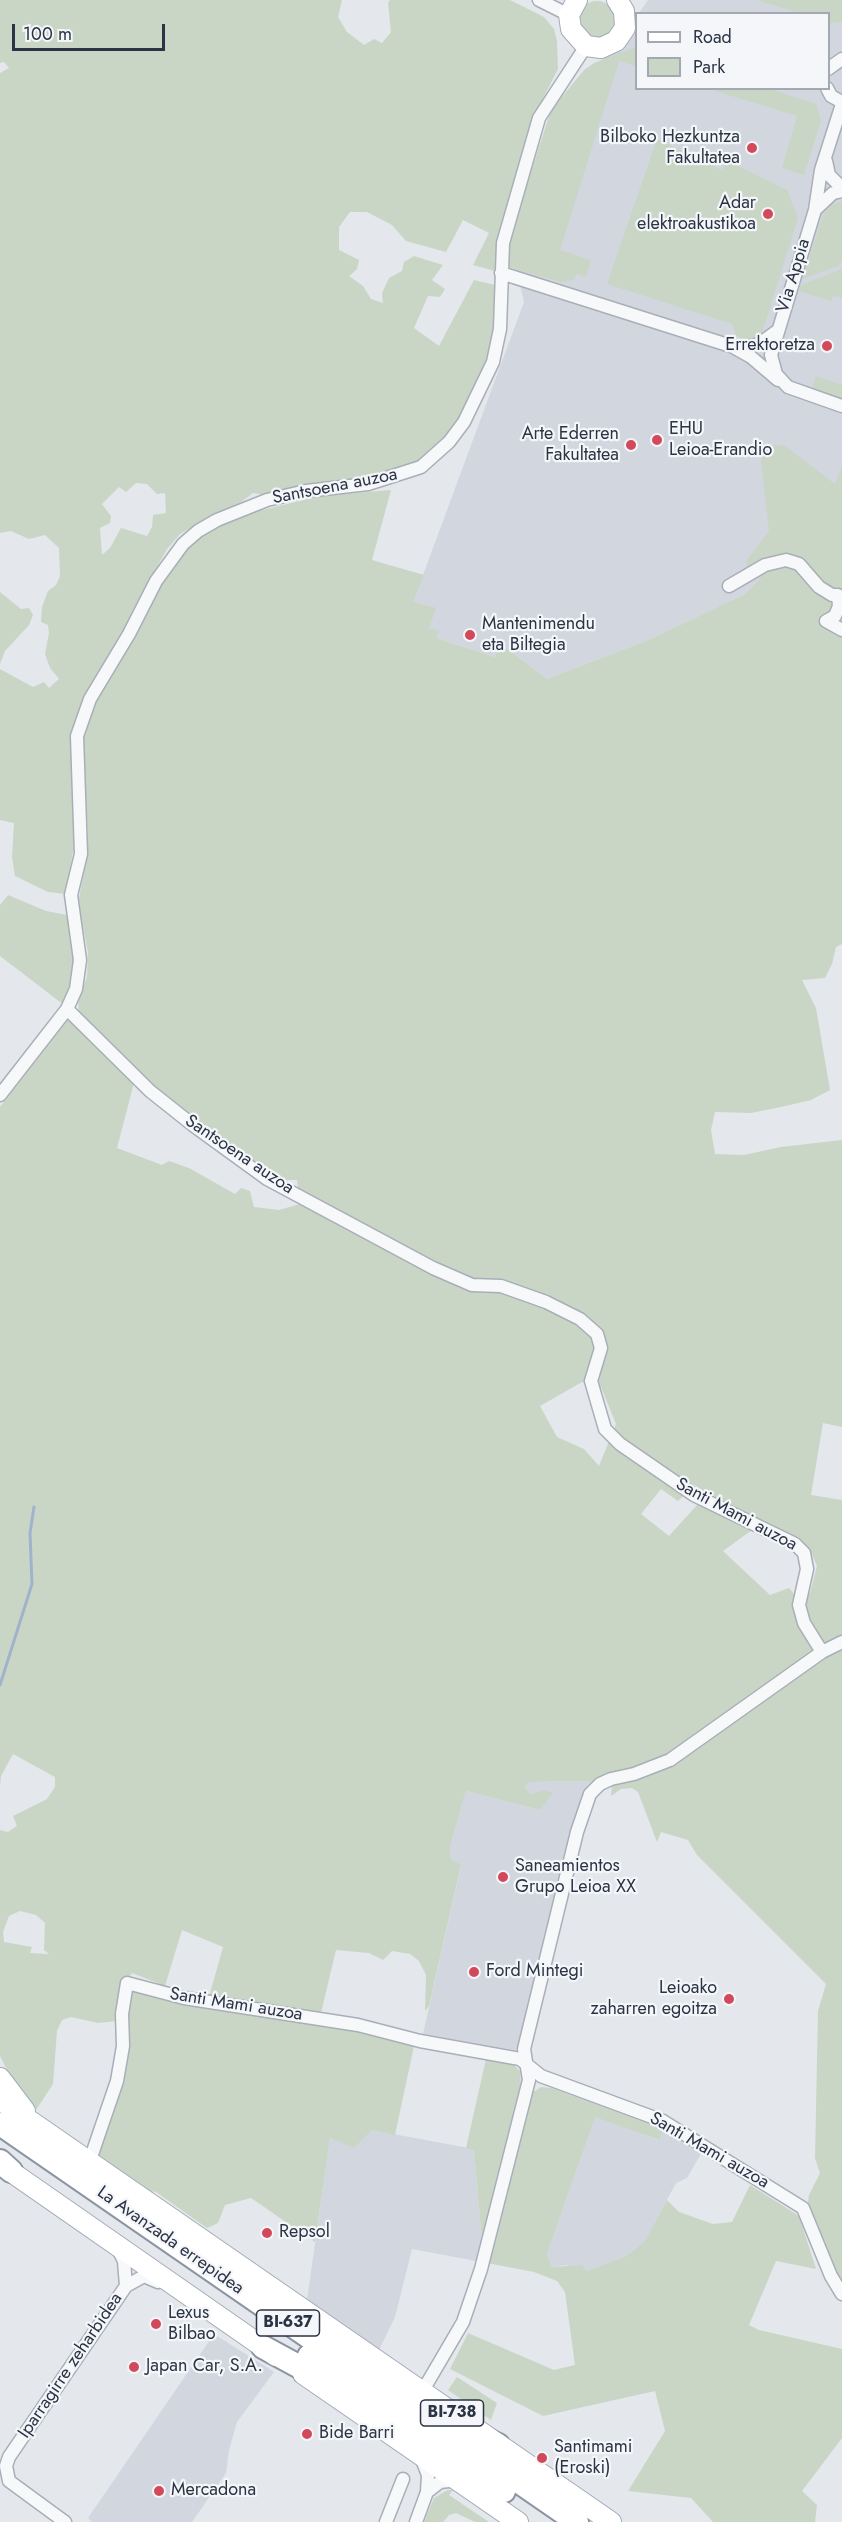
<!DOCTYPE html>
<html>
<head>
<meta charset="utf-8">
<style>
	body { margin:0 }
	#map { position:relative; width:842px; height:2522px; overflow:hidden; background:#e4e7ec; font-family:Jost,sans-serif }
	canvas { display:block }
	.legend { position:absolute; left:635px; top:12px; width:195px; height:78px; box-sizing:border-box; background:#f4f6f9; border:2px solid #a4a8b1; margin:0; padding:8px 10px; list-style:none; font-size:18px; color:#2b3445 }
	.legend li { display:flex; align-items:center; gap:12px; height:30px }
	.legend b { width:30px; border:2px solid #a4a8b1 }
	.scale { position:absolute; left:12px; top:24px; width:153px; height:27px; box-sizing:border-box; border:3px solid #2b3445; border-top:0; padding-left:8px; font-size:18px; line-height:21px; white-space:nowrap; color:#2b3445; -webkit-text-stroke:4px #f4f6f9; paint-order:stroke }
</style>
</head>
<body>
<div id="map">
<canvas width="842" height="2522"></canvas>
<ul class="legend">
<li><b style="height:8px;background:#fff"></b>Road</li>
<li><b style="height:16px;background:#c9d6c5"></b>Park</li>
</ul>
<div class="scale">100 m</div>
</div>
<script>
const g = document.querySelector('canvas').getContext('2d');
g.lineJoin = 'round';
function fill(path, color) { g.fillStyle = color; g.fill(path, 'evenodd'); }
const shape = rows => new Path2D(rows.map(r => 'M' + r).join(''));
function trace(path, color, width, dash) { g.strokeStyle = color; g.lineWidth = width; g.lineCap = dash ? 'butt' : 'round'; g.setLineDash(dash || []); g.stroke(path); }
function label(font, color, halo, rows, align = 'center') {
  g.font = font + ' Jost,sans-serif'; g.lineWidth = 4.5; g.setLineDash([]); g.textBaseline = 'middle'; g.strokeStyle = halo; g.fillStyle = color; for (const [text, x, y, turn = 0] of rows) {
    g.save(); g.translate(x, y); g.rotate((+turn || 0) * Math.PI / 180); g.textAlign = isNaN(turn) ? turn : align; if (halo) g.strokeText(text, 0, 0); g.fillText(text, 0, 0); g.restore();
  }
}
const built = shape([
	[648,0,842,0,842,647,762,578,745,594,648,640,547,679,500,643,495,657,436,638,413,602,524,302,516,268,580,76,612,52,624,39,636,18,636,88,828,88,828,14,639,13],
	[594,1781,581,1801,521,2047,514,2050,423,2034,461,1866,451,1859,450,1847,466,1791,540,1810,544,1790,530,1794,525,1785,529,1782],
	[595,2116,658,2140,664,2129,702,2152,687,2178,676,2183,644,2242,626,2256,586,2271,566,2265,552,2267,547,2254],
	[372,2130,474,2149,482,2241,476,2261,412,2249,395,2317,379,2350,307,2300,330,2137],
	[214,2334,274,2372,237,2422,229,2450,226,2473,192,2522,92,2522,88,2518]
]);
const green = shape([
	[0,0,342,0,338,17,347,32,364,45,374,39,382,43,391,32,388,3,390,0,510,0,544,17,554,29,557,41,558,69,537,110,522,169,505,214,495,271,473,265,489,233,463,220,446,252,406,241,392,225,367,212,350,212,339,227,339,250,359,260,357,269,349,276,363,286,371,299,383,303,382,293,389,278,402,271,404,262,414,256,443,265,432,280,445,289,440,297,428,296,414,328,439,346,474,280,495,285,494,325,487,362,458,421,444,441,417,464,368,479,267,495,253,493,240,503,200,522,180,534,167,549,131,613,131,623,88,690,76,718,71,737,75,839,66,894,48,892,15,876,12,857,14,823,0,820,0,669,33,687,44,682,49,688,59,679,50,668,45,654,49,633,48,625,41,622,42,607,48,591,56,585,60,576,59,548,45,535,29,539,11,531,0,533,0,73,9,68,4,62,0,63],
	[136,483,147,484,157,494,165,493,166,513,153,515,152,527,147,536,121,528,110,548,102,555,100,528,110,523,111,516,102,504,119,487,126,492],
	[757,0,842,0,842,22,829,23,828,14,799,13],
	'578 20a19 19 0 1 1 38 0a19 19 0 1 1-38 0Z',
	[636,47,636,66,619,61,560,250,591,260,586,277,577,274,573,280,561,282,508,267,508,243,551,110,584,70,594,63],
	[709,89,770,89,816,104,821,121,804,175,782,168,797,116],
	[657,139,722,170,726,160,787,190,798,218,762,333,756,339,744,341,736,335,732,324,607,284],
	[842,201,842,261,838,266,802,279,823,215,832,205],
	[842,269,842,298,833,296,831,301,799,291,801,285],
	[816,376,842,385,842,400,812,390],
	[775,445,785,446,835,484,842,467,842,944,836,947,832,964,825,978,802,980,816,1008,830,1090,811,1100,781,1107,751,1113,715,1112,711,1130,715,1154,744,1155,781,1147,842,1140,842,1427,823,1423,811,1495,842,1500,842,1637,756,1690,742,1704,671,1755,594,1781,529,1782,525,1786,530,1794,544,1790,553,1793,540,1810,466,1791,450,1847,451,1859,461,1865,429,2006,425,2011,426,1975,419,1961,410,1954,392,1951,383,1960,369,1953,336,1950,321,2013,209,1997,223,1947,182,1930,165,1986,132,1973,124,1985,118,2021,98,2023,71,2017,62,2020,57,2031,53,2084,36,2110,18,2092,0,2056,0,1830,8,1832,17,1826,13,1816,47,1799,55,1787,55,1777,13,1754,1,1776,0,1787,0,1107,33,1060,69,1018,134,1083,117,1148,162,1165,169,1161,189,1168,235,1194,241,1188,250,1191,254,1207,279,1210,300,1204,297,1180,286,1180,269,1172,203,1127,152,1084,79,1012,78,1002,87,977,88,952,78,903,87,856,88,833,83,741,94,705,138,632,164,580,179,557,197,538,219,525,254,512,320,496,391,490,372,560,424,575,413,602,436,608,429,628,439,631,436,638,495,657,500,643,547,679,648,640,745,594,761,578,744,577,747,560,769,531,761,462,765,448],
	[582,1382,601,1387,616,1424,599,1466,584,1449,557,1437,540,1406],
	[695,1485,707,1494,669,1536,641,1514,661,1489,678,1501],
	[763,1522,795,1537,810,1550,817,1566,810,1593,792,1604,794,1594,789,1588,770,1595,723,1551],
	[20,1911,36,1915,45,1923,44,1950,49,1954,30,1953,32,1947,4,1942,3,1932,9,1916],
	[0,592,21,609,29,608,33,615,29,625,5,651,0,664],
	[8,895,46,911,67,915,75,966,69,993,64,1005,0,956,0,905],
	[842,1647,842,2288,807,2209,809,2195,820,2173,815,2158,818,2011,826,1984,697,1855,688,1840,661,1832,657,1842,638,1792,632,1788,621,1789,611,1796,612,1785,646,1774],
	[131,1989,207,2009,226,2010,361,2031,414,2046,395,2135,372,2130,354,2148,330,2138,315,2242,251,2198,225,2205,218,2223,207,2228,156,2192,148,2191,100,2160,98,2152,126,2031],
	[486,2059,514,2065,520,2071,521,2087,535,2091,541,2087,551,2088,664,2129,659,2140,595,2117,547,2254,552,2267,582,2265,586,2271,626,2256,644,2242,667,2200,679,2212,713,2224,732,2222,750,2185,799,2216,816,2269,776,2261,749,2325,759,2330,842,2349,842,2438,802,2491,817,2505,815,2522,713,2522,691,2498,628,2491,665,2431,655,2391,543,2416,450,2369,468,2333,554,2370,575,2365,565,2292,557,2281,534,2272,476,2261,482,2241,474,2150,466,2148],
	[457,2377,497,2403,491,2420,448,2390],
	[448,2490,453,2490,449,2495,489,2522,475,2522,456,2513,449,2515,443,2522,424,2522,434,2498]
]);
const stream = shape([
	[0,1685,32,1584,30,1533,34,1507]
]);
const street = shape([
	[539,0,569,15],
	[828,69,842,59],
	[827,88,831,96,842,102],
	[842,104,821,170,815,210,771,355,776,374,788,387,842,406],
	[826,161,829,175,842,188],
	[815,210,833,193,842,191],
	[501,273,734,347,744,348,759,344,777,331],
	[735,348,751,357,778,380],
	[729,586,765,565,786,560,799,564,819,587,832,595,838,595,839,606,835,616,826,621,842,630],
	[67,1009,150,1091,194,1126,267,1179,433,1268,472,1285,501,1286,546,1302,580,1319,597,1334,601,1348,591,1381,605,1429,620,1444,694,1495,795,1544,804,1553,807,1569,799,1605,804,1623,822,1652],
	[0,1095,67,1009,76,989,80,960,71,895,81,854,77,736,90,699,129,634,156,581,183,544,198,531,217,520,267,500,306,491,368,484,421,467,449,442,464,422,493,362,500,329,503,243,539,118,586,46],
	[89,2163,117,2081,123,2046,122,2014,127,1983,184,1998,358,2025,420,2041,520,2059,541,2076,663,2121,803,2208,831,2276,842,2294],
	[117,2247,124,2261,126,2286],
	[422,2392,463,2322,481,2269,529,2080,524,2049,577,1832,590,1794,600,1784,611,1779,634,1774,670,1760,822,1652,842,1642],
	[427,2492,440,2482,458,2480],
	[65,2522,9,2481,6,2466,9,2457,126,2286,144,2276,158,2282],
	[386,2522,403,2479],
	[416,2522,427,2492,428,2475,421,2457]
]);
const primary = shape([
	[577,0,569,15,571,29,586,46,601,48,616,41,625,28,624,11,617,0],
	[0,2078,25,2111],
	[0,2100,611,2522],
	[0,2164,276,2356],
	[303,2374,518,2522]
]);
const highway = shape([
	[0,2124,577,2522],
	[0,2161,11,2171],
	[263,2347,322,2379],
	[309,2356,504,2491],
	[454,2424,498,2445]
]);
const markers = [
	[752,148,6,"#d1495b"],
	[768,214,6,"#d1495b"],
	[827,346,6,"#d1495b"],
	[657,440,6,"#d1495b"],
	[631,445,6,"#d1495b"],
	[470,635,6,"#d1495b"],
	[503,1877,6,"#d1495b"],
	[474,1972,6,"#d1495b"],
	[729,1999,6,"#d1495b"],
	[267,2233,6,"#d1495b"],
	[156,2324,6,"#d1495b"],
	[134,2367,6,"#d1495b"],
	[307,2434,6,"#d1495b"],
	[542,2458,6,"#d1495b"],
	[159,2491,6,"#d1495b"]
];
const shields = [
	[288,2323,63],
	[452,2413,63]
];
const shieldNames = [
	["BI-637",288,2323],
	["BI-738",452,2413]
];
const poiNames = [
	["Bilboko Hezkuntza",740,138,"right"],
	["Fakultatea",740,159,"right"],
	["Adar",756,204,"right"],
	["elektroakustikoa",756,225,"right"],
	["Errektoretza",815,346,"right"],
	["EHU",669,430],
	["Leioa-Erandio",669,451],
	["Arte Ederren",619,435,"right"],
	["Fakultatea",619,456,"right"],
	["Mantenimendu",482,625],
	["eta Biltegia",482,646],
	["Saneamientos",515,1867],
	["Grupo Leioa XX",515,1888],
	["Ford Mintegi",486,1972],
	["Leioako",717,1989,"right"],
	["zaharren egoitza",717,2010,"right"],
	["Repsol",279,2233],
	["Lexus",168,2314],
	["Bilbao",168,2335],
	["Japan Car, S.A.",146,2367],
	["Bide Barri",319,2434],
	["Santimami",554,2448],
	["(Eroski)",554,2469],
	["Mercadona",171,2491]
];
const streetNames = [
	["Via Appia",794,276,-73],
	["Santsoena auzoa",335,487,-11],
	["Santsoena auzoa",239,1155,34],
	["Santi Mami auzoa",736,1515,28],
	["Santi Mami auzoa",236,2005,9],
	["Santi Mami auzoa",709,2151,30],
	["La Avanzada errepidea",170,2241,35],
	["Iparragirre zeharbidea",71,2366,-56]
];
fill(built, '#d2d6de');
fill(green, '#c9d6c5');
trace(stream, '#9fb4cc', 3);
trace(street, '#a9aeb7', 15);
trace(primary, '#a3abb8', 22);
trace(highway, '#8b94a3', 26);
trace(street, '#f7f8fa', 12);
trace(primary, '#fff', 20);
trace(highway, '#fff', 22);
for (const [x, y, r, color] of markers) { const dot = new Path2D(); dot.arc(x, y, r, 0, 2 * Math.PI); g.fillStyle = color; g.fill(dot); trace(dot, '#f4f6f9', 2); }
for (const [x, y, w] of shields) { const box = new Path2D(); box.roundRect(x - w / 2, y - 13, w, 26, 4.5); g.fillStyle = '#f4f6f9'; g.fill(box); trace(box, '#2b3445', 1.5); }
label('bold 16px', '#2b3445', null, shieldNames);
label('18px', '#2b3445', '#f4f6f9', poiNames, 'left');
label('18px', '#2b3445', '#f4f6f9', streetNames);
</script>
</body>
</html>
